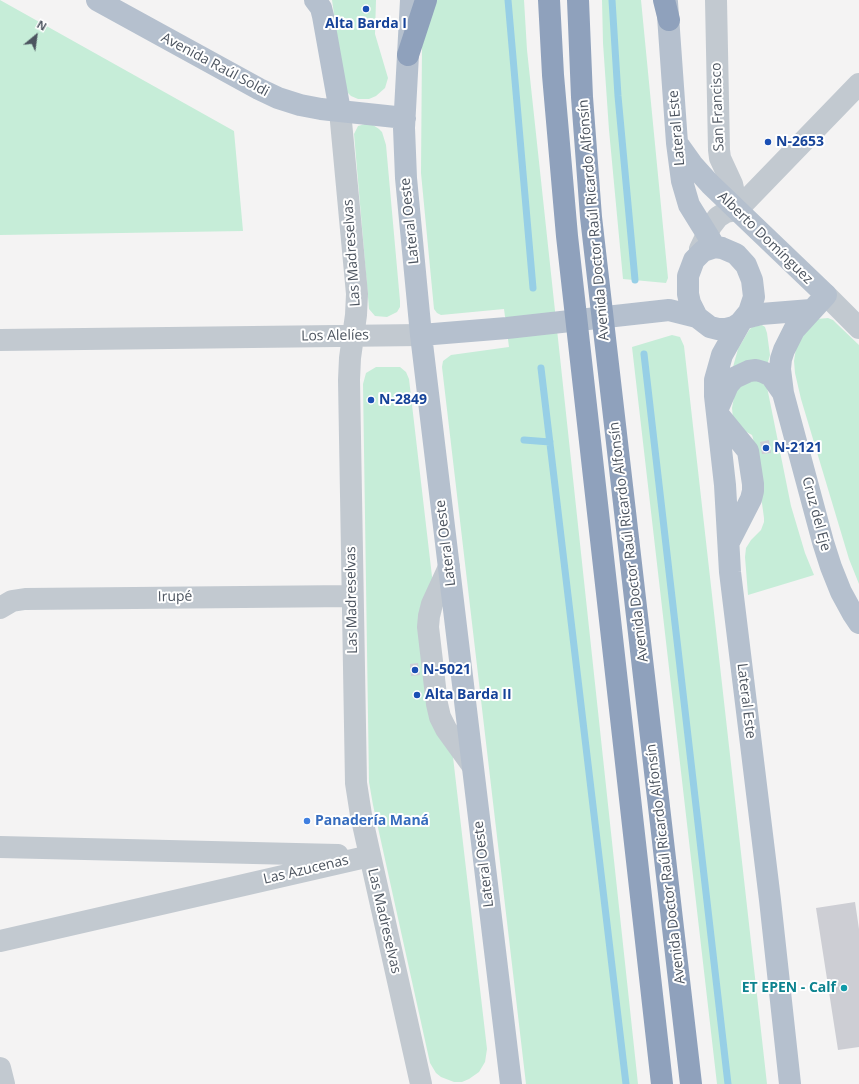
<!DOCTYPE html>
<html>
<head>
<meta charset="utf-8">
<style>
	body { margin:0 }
	#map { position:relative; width:859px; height:1084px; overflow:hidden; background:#f4f3f3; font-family:"Open Sans",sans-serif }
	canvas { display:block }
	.north { position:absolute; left:16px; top:16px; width:40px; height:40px; -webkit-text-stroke:3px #fff; paint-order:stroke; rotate:29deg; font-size:11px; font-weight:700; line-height:16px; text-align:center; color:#4c545f }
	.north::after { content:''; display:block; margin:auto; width:14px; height:18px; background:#4c545f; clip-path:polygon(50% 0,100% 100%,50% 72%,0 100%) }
</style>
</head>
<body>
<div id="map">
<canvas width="859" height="1084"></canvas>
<div class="north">N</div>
</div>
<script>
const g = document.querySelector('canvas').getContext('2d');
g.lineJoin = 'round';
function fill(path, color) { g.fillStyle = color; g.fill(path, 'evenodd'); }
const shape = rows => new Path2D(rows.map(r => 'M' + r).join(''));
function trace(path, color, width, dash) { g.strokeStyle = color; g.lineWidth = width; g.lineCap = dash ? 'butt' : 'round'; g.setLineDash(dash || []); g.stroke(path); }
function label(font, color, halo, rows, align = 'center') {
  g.font = font + ' "Open Sans",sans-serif'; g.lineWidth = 4; g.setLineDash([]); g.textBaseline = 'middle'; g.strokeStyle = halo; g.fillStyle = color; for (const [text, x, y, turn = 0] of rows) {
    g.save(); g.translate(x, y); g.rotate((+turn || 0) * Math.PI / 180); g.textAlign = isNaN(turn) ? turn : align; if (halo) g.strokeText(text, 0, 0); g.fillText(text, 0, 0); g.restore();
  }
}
const green = shape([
	[0,0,234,131,243,231,0,235],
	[332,0,376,0,375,34,388,78,385,88,376,96,369,99,358,99,351,96,346,91,344,85],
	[435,0,524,0,527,50,638,1084,526,1084,442,367,443,361,451,355,509,347,504,309,441,315,437,313,434,309,421,173,422,46],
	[602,0,641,0,668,278,666,283,623,279,609,130,603,43],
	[365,124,373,125,379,129,382,132,386,145,400,301,400,307,397,312,387,317,375,316,369,309,354,134,358,126],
	[828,318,833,320,837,324,859,345,859,584,849,559,801,399,795,373,794,361,797,341,817,319],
	[762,325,765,327,767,333,770,355,768,362,764,365,731,374,738,349,749,330,752,327],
	[672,335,680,337,684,346,767,1084,717,1084,632,347],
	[376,367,400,367,406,372,409,379,487,1049,485,1062,479,1072,469,1079,462,1082,454,1082,441,1077,436,1073,430,1063,373,805,369,782,363,384,366,373],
	[754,377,767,387,791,506,805,553,814,575,748,595,745,557,746,548,751,540,761,530,764,522,764,518,753,438,752,435,739,428,733,419,732,408,734,397,740,384]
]);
const stream = shape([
	[508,0,533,288],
	[612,0,618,96,635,280],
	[644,354,728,1084],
	[541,368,626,1084],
	[524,440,550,442]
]);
const building = shape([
	[769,440,771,453,762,454,760,442],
	[418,663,420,675,411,676,410,664],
	[855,902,859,929,859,1047,838,1050,816,908]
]);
const minor = shape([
	[716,0,719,150,720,158,732,184,736,202,737,210],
	[340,111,357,294,356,315,350,358,349,380,356,783,361,815,421,1084],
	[700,249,711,226,718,217,726,212,737,210,859,84],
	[826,295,859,328],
	[0,340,421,335],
	[449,567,432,604,429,616,428,627,437,704,440,717,446,729,472,765],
	[0,608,12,601,25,599,352,596],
	[0,847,338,855],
	[0,941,370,856],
	[0,1068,4,1084]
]);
const major = shape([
	[97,0,259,89,278,98,300,105,321,109,405,118],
	[315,0,321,8,323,16,340,111],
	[411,0,404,128,406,178,421,335,511,1084],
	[667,2,677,143,682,181,689,205,715,247],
	[677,143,692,164,710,184,826,295,794,330,784,350,781,359,780,369,783,393,823,542,831,567,841,592,853,614,859,623],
	[715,247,722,248,736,254,746,265,752,280,754,297,749,312,740,323,734,327,726,329,718,329,710,327,697,317,690,303,688,294,688,276,694,260,703,251,715,247],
	[745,318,761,314,811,310],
	[740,323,722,355,715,380,715,396,725,485,730,572,770,900,790,1084],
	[421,335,507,328,669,310,697,317],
	[718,408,728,385,734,378,749,371,756,370,763,372,771,376,783,393],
	[717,413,748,451,753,484,753,491,751,499,729,542]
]);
const highway = shape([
	[549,0,553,75,567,236,662,1084],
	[578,0,582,97,591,217,691,1084],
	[664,0,669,20],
	[408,55,426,0]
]);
const markers = [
	[366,9,4,"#1a4fb4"],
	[768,142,4,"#1a4fb4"],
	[371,400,4,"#1a4fb4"],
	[766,448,4,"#1a4fb4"],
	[415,670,4,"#1a4fb4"],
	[417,695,4,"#1a4fb4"],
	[307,821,4,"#3f7fe0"],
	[844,988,4,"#0f9aa8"]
];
const transitNames = [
	["Alta Barda I",366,24,"center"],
	["N-2653",776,142],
	["N-2849",379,400],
	["N-2121",774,448],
	["N-5021",423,670],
	["Alta Barda II",425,695]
];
const streetNames = [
	["Avenida Raúl Soldi",215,65,28],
	["San Francisco",718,107,-92],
	["Lateral Este",677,128,-95],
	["Avenida Doctor Raúl Ricardo Alfonsín",594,220,-95],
	["Lateral Oeste",410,221,-96],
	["Alberto Domínguez",765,238,44],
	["Las Madreselvas",352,253,-94],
	["Los Alelíes",335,336,-1],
	["Cruz del Eje",816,514,75],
	["Avenida Doctor Raúl Ricardo Alfonsín",629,542,-97],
	["Lateral Oeste",446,543,-97],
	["Irupé",175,597,-1],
	["Las Madreselvas",352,600,-91],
	["Lateral Este",746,701,83],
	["Lateral Oeste",484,864,-97],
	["Avenida Doctor Raúl Ricardo Alfonsín",666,864,-97],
	["Las Azucenas",306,870,-13],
	["Las Madreselvas",384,921,77]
];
const shopNames = [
	["Panadería Maná",315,821]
];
const cultureNames = [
	["ET EPEN - Calf",836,988]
];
fill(green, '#c6edd8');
trace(stream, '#97cfe6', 7);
fill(building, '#cdced4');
trace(minor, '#c2c9d0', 22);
trace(major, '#b5c0ce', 22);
trace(highway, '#8fa1bc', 22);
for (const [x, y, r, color] of markers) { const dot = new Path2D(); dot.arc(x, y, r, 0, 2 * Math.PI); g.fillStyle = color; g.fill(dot); trace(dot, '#fff', 1.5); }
label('bold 14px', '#164399', '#fff', transitNames, 'left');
label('14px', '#4c545f', '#fff', streetNames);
label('bold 14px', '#366cbe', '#fff', shopNames, 'left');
label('bold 14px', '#0d838f', '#fff', cultureNames, 'right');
</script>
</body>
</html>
